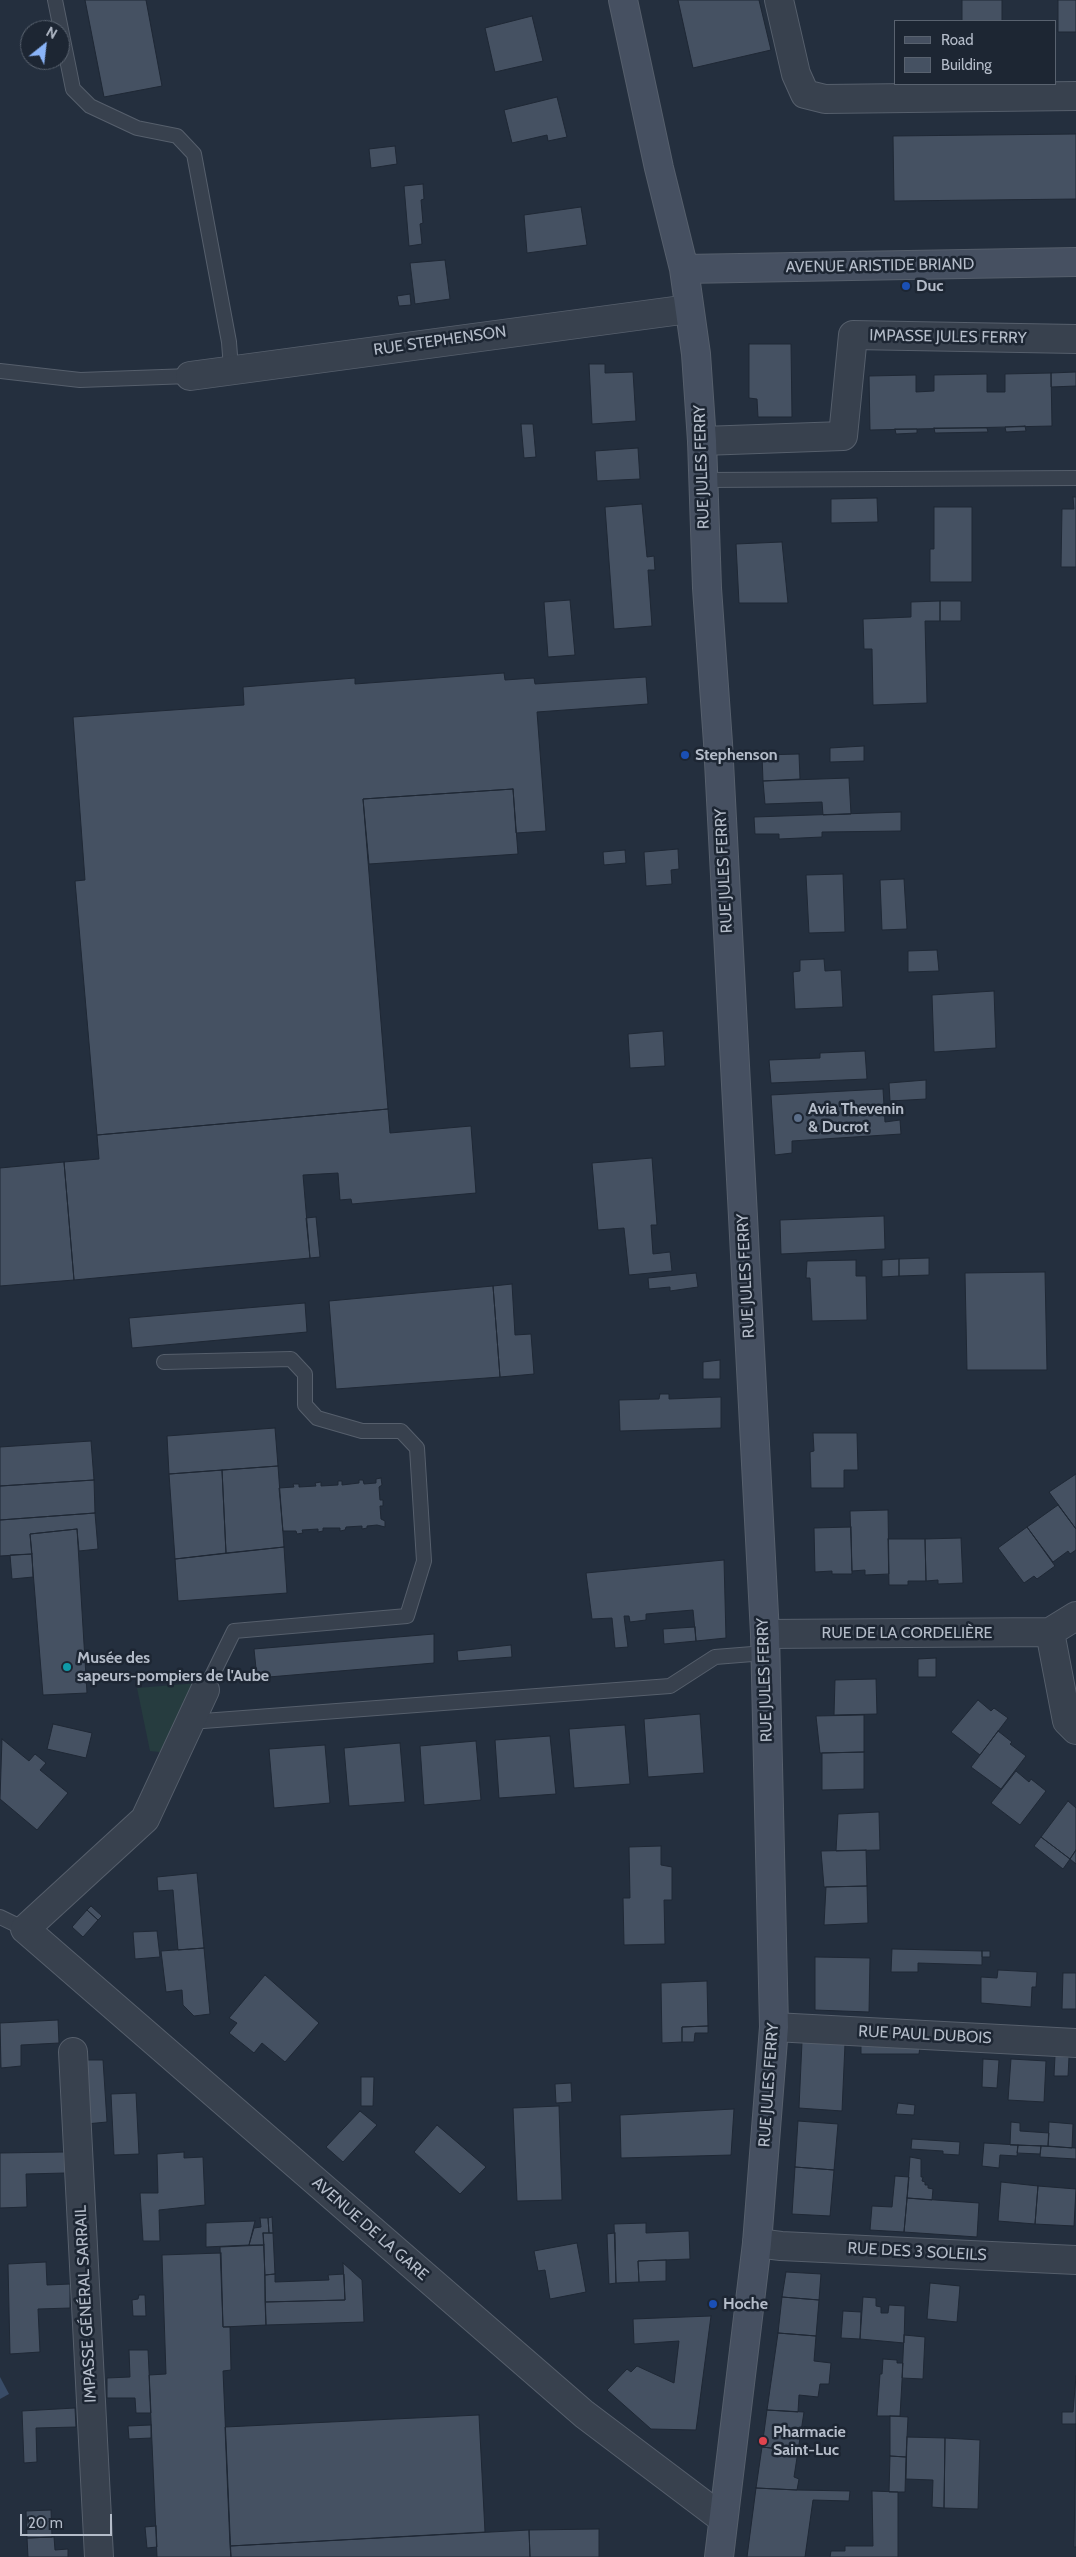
<!DOCTYPE html>
<html>
<head>
<meta charset="utf-8">
<style>
	body { margin:0 }
	#map { position:relative; width:1076px; height:2557px; overflow:hidden; background:#242f3e; font-family:Cabin,sans-serif }
	canvas { display:block }
	.legend { position:absolute; left:894px; top:20px; width:162px; height:65px; box-sizing:border-box; background:#1d2633; border:1px solid #59626f; margin:0; padding:6px 9px; list-style:none; font-size:15px; color:#b4bcc9 }
	.legend li { display:flex; align-items:center; gap:10px; height:25px }
	.legend b { width:25px; border:1px solid #59626f }
	.north { position:absolute; left:20px; top:20px; width:50px; height:50px; box-sizing:border-box; background:#1d2633; border:1px solid #59626f; border-radius:50%; rotate:29deg; font-size:14px; font-weight:700; line-height:20px; text-align:center; color:#b4bcc9 }
	.north::after { content:''; display:block; margin:auto; width:18px; height:22px; background:#8ab4f8; clip-path:polygon(50% 0,100% 100%,50% 72%,0 100%) }
	.scale { position:absolute; left:20px; top:2514px; width:92px; height:22px; box-sizing:border-box; border:2px solid #b4bcc9; border-top:0; padding-left:6px; font-size:15px; line-height:18px; white-space:nowrap; color:#b4bcc9; -webkit-text-stroke:4px #1d2633; paint-order:stroke }
</style>
</head>
<body>
<div id="map">
<canvas width="1076" height="2557"></canvas>
<ul class="legend">
<li><b style="height:6px;background:#465061"></b>Road</li>
<li><b style="height:14px;background:#455162"></b>Building</li>
</ul>
<div class="north">N</div>
<div class="scale">20 m</div>
</div>
<script>
const g = document.querySelector('canvas').getContext('2d');
g.lineJoin = 'round';
function fill(path, color) { g.fillStyle = color; g.fill(path, 'evenodd'); }
const shape = rows => new Path2D(rows.map(r => 'M' + r).join(''));
function trace(path, color, width, dash) { g.strokeStyle = color; g.lineWidth = width; g.lineCap = dash ? 'butt' : 'round'; g.setLineDash(dash || []); g.stroke(path); }
function label(font, color, halo, rows, align = 'center') {
  g.font = font + ' Cabin,sans-serif'; g.lineWidth = 5; g.setLineDash([]); g.textBaseline = 'middle'; g.strokeStyle = halo; g.fillStyle = color; for (const [text, x, y, turn = 0] of rows) {
    g.save(); g.translate(x, y); g.rotate((+turn || 0) * Math.PI / 180); g.textAlign = isNaN(turn) ? turn : align; if (halo) g.strokeText(text, 0, 0); g.fillText(text, 0, 0); g.restore();
  }
}
const green = shape([
	[198,1683,160,1752,150,1751,137,1688]
]);
const water = shape([
	[0,2377,9,2394,0,2399]
]);
const building = shape([
	[85,0,146,0,162,86,104,97,85,0],
	[678,0,759,0,771,50,693,68,678,0],
	[962,0,1002,0,1002,21,962,21,962,0],
	[1058,0,1076,0,1076,32,1058,32,1058,0],
	[532,16,543,61,495,72,485,28,532,16],
	[557,97,567,137,548,141,547,135,512,143,504,110,557,97],
	[1076,134,1076,199,894,201,893,136,1076,134],
	[395,146,397,164,371,168,369,149,395,146],
	[423,184,424,199,421,200,423,223,420,224,422,244,409,246,404,186,423,184],
	[581,207,587,245,527,253,524,215,581,207],
	[445,260,450,299,415,304,410,263,445,260],
	[410,294,411,305,399,306,397,296,410,294],
	[749,344,791,344,792,417,758,417,757,399,749,398,749,344],
	[589,364,605,364,605,373,633,372,636,421,592,424,589,364],
	[1076,372,1076,386,1051,387,1051,373,1076,372],
	[1051,373,1052,426,870,430,869,376,916,375,916,392,934,391,934,375,987,374,987,392,1005,392,1005,374,1051,373],
	[521,424,533,424,536,457,524,458,521,424],
	[1025,426,1026,431,1006,432,1005,427,1025,426],
	[934,428,987,428,988,432,935,433,934,428],
	[895,429,917,429,917,433,896,434,895,429],
	[638,448,640,479,597,481,595,451,638,448],
	[1073,497,1076,497,1076,567,1061,567,1062,509,1074,509,1073,497],
	[877,498,878,522,831,523,831,499,877,498],
	[642,504,647,557,654,556,655,570,648,570,652,626,614,629,605,507,642,504],
	[934,507,972,507,972,582,930,582,930,549,934,549,934,507],
	[782,542,788,603,739,603,736,544,782,542],
	[570,600,575,655,548,657,544,602,570,600],
	[940,601,961,601,961,621,940,621,940,601],
	[940,601,940,621,925,621,927,703,873,705,872,649,864,649,863,619,911,617,911,602,940,601],
	[504,673,505,680,534,678,535,684,646,677,648,704,537,712,546,831,516,833,513,789,363,799,388,1109,97,1135,75,881,85,880,73,717,244,705,243,687,355,678,355,684,504,673],
	[864,746,864,761,830,762,830,748,864,746],
	[799,754,800,779,763,781,762,755,799,754],
	[849,778,851,814,823,815,822,802,765,804,763,781,849,778],
	[513,789,518,854,369,864,363,799,513,789],
	[901,812,901,831,822,832,822,837,779,839,779,834,755,834,754,817,901,812],
	[678,849,679,869,671,870,672,884,646,886,644,852,678,849],
	[625,850,626,863,604,865,603,852,625,850],
	[843,874,845,932,809,933,806,875,843,874],
	[904,879,907,929,882,930,880,880,904,879],
	[937,950,939,971,908,972,908,951,937,950],
	[824,959,825,971,841,970,843,1007,795,1009,793,972,800,971,800,960,824,959],
	[994,991,996,1048,934,1052,932,995,994,991],
	[663,1031,665,1066,630,1068,628,1034,663,1031],
	[865,1051,867,1079,771,1083,769,1060,820,1058,820,1053,865,1051],
	[926,1080,926,1099,890,1101,889,1083,926,1080],
	[883,1089,885,1122,900,1120,901,1134,792,1141,792,1153,775,1155,771,1095,883,1089],
	[388,1109,390,1133,471,1126,476,1193,352,1204,351,1199,340,1200,338,1173,303,1175,310,1258,74,1280,64,1162,99,1159,97,1135,388,1109],
	[652,1158,657,1225,651,1225,653,1254,670,1252,672,1271,629,1275,624,1228,598,1230,592,1163,652,1158],
	[64,1162,74,1280,0,1286,0,1168,64,1162],
	[884,1216,885,1249,781,1254,780,1220,884,1216],
	[316,1217,320,1257,310,1258,306,1218,316,1217],
	[929,1258,929,1275,899,1276,899,1259,929,1258],
	[899,1259,899,1276,882,1277,882,1260,899,1259],
	[856,1260,856,1276,866,1276,867,1320,812,1321,810,1278,806,1278,807,1261,856,1260],
	[1045,1272,1047,1370,967,1370,965,1273,1045,1272],
	[696,1273,698,1287,670,1291,670,1287,649,1289,648,1278,696,1273],
	[512,1284,515,1335,531,1334,534,1374,500,1377,493,1286,512,1284],
	[493,1286,500,1377,336,1389,329,1301,493,1286],
	[305,1303,307,1332,132,1348,129,1318,305,1303],
	[720,1360,720,1379,703,1379,703,1362,720,1360],
	[660,1394,669,1394,669,1399,721,1397,721,1428,620,1431,619,1400,659,1399,660,1394],
	[275,1428,278,1466,169,1474,167,1436,275,1428],
	[813,1433,857,1433,858,1470,844,1470,844,1488,811,1488,810,1452,814,1451,813,1433],
	[91,1441,94,1480,0,1486,0,1447,91,1441],
	[278,1466,284,1547,226,1553,222,1470,278,1466],
	[222,1470,226,1553,175,1559,169,1474,222,1470],
	[1076,1474,1076,1529,1049,1492,1076,1474],
	[381,1478,382,1485,379,1487,380,1500,383,1500,383,1506,380,1506,381,1519,385,1521,385,1527,377,1525,367,1526,367,1528,362,1529,362,1526,346,1527,345,1530,340,1531,340,1528,323,1528,323,1531,318,1532,318,1529,302,1530,303,1533,297,1534,296,1531,283,1531,279,1488,294,1487,293,1484,299,1484,299,1487,316,1486,315,1483,321,1482,321,1486,338,1485,338,1481,342,1481,342,1485,359,1483,359,1480,363,1480,364,1484,376,1483,376,1479,381,1478],
	[94,1480,95,1513,0,1520,0,1486,94,1480],
	[1058,1505,1076,1529,1076,1550,1070,1554,1068,1551,1053,1562,1027,1527,1058,1505],
	[888,1510,889,1574,865,1575,865,1570,852,1571,850,1511,888,1510],
	[95,1513,98,1549,79,1551,77,1529,30,1534,32,1554,0,1556,0,1520,95,1513],
	[851,1527,852,1574,832,1574,832,1571,815,1572,814,1528,851,1527],
	[1027,1527,1055,1566,1037,1579,1034,1576,1024,1583,998,1548,1027,1527],
	[77,1529,87,1693,43,1695,30,1534,77,1529],
	[961,1538,963,1583,938,1584,938,1580,926,1581,925,1539,961,1538],
	[888,1539,925,1539,926,1581,908,1581,908,1585,889,1585,888,1539],
	[284,1547,287,1593,178,1601,175,1559,284,1547],
	[32,1554,33,1577,12,1579,10,1555,32,1554],
	[724,1560,726,1638,696,1641,693,1610,646,1614,646,1620,630,1622,629,1616,624,1616,628,1647,615,1648,612,1618,592,1619,586,1573,724,1560],
	[695,1627,696,1641,664,1644,663,1629,695,1627],
	[434,1634,434,1663,257,1678,254,1649,434,1634],
	[511,1645,512,1657,458,1661,457,1651,511,1645],
	[936,1658,936,1677,918,1677,918,1659,936,1658],
	[876,1679,877,1714,834,1715,835,1680,876,1679],
	[978,1700,991,1711,994,1708,1008,1718,980,1755,951,1732,978,1700],
	[700,1714,704,1773,648,1777,644,1719,700,1714],
	[864,1715,864,1752,820,1753,816,1716,864,1715],
	[53,1724,92,1733,86,1758,47,1749,53,1724],
	[625,1725,630,1784,574,1788,569,1729,625,1725],
	[998,1731,1012,1742,1010,1744,1026,1756,1001,1789,971,1767,998,1731],
	[550,1736,556,1794,499,1798,495,1740,550,1736],
	[2,1739,29,1761,35,1754,46,1763,40,1770,68,1793,37,1830,0,1799,2,1739],
	[476,1741,481,1800,424,1805,420,1746,476,1741],
	[400,1743,405,1802,349,1806,344,1748,400,1743],
	[325,1745,330,1803,274,1808,269,1749,325,1745],
	[864,1752,864,1789,822,1790,822,1753,864,1752],
	[1016,1771,1029,1782,1031,1779,1046,1791,1020,1825,991,1803,1016,1771],
	[1068,1801,1076,1808,1076,1850,1070,1859,1041,1837,1068,1801],
	[879,1812,880,1850,836,1851,838,1814,879,1812],
	[1041,1837,1070,1859,1063,1869,1034,1846,1041,1837],
	[661,1846,661,1865,672,1867,672,1900,664,1900,665,1944,624,1945,623,1898,630,1898,629,1847,661,1846],
	[866,1850,867,1886,824,1887,821,1851,866,1850],
	[1076,1850,1076,1864,1070,1859,1076,1850],
	[197,1873,204,1948,178,1950,173,1890,158,1891,157,1877,197,1873],
	[867,1886,868,1923,824,1925,826,1887,867,1886],
	[91,1906,102,1916,98,1920,87,1910,91,1906],
	[87,1910,98,1920,83,1937,72,1927,87,1910],
	[157,1931,160,1957,135,1959,133,1932,157,1931],
	[204,1948,210,2014,194,2016,183,2005,182,1990,166,1992,161,1951,204,1948],
	[892,1949,982,1951,982,1965,918,1963,918,1972,891,1972,892,1949],
	[982,1951,990,1951,990,1957,982,1957,982,1951],
	[815,1957,870,1958,869,2012,815,2010,815,1957],
	[998,1970,1037,1972,1036,1987,1032,1987,1031,2007,981,2003,981,1977,997,1978,998,1970],
	[1063,1973,1076,1973,1076,2009,1062,2009,1063,1973],
	[265,1975,319,2023,285,2062,262,2043,254,2053,229,2033,237,2023,229,2018,265,1975],
	[707,1981,708,2026,682,2027,682,2042,662,2043,661,1983,707,1981],
	[58,2020,59,2043,21,2045,21,2066,1,2068,0,2023,58,2020],
	[708,2026,708,2033,695,2033,694,2042,682,2042,682,2027,708,2026],
	[802,2042,845,2044,842,2111,799,2108,802,2042],
	[861,2044,920,2046,919,2054,861,2054,861,2044],
	[1055,2056,1069,2057,1068,2076,1054,2076,1055,2056],
	[983,2059,999,2060,997,2088,982,2087,983,2059],
	[1011,2059,1046,2061,1044,2102,1008,2100,1011,2059],
	[82,2060,103,2060,107,2122,86,2124,82,2060],
	[361,2077,374,2077,373,2106,361,2106,361,2077],
	[571,2083,572,2102,556,2103,555,2084,571,2083],
	[136,2093,139,2154,114,2155,111,2094,136,2093],
	[898,2103,915,2105,914,2115,896,2114,898,2103],
	[559,2106,562,2200,517,2201,513,2108,559,2106],
	[734,2109,731,2155,621,2158,620,2115,734,2109],
	[360,2111,377,2125,343,2162,326,2147,360,2111],
	[798,2121,838,2124,834,2170,795,2167,798,2121],
	[1011,2122,1020,2123,1020,2131,1049,2133,1048,2146,1010,2145,1011,2122],
	[1049,2122,1073,2124,1072,2148,1048,2146,1049,2122],
	[437,2125,486,2167,460,2194,414,2152,437,2125],
	[912,2139,960,2142,959,2155,943,2154,943,2151,911,2149,912,2139],
	[984,2143,1018,2145,1017,2156,1000,2155,999,2168,982,2166,984,2143],
	[1018,2145,1041,2146,1040,2154,1017,2153,1018,2145],
	[1041,2146,1076,2148,1076,2159,1040,2157,1041,2146],
	[64,2152,65,2173,26,2174,27,2207,0,2208,0,2153,64,2152],
	[184,2152,184,2158,203,2157,205,2205,159,2210,160,2241,143,2241,140,2193,158,2193,157,2154,184,2152],
	[910,2157,921,2159,921,2177,923,2177,922,2181,925,2182,925,2185,928,2185,928,2188,933,2189,932,2200,907,2198,910,2157],
	[795,2167,834,2170,830,2216,792,2214,795,2167],
	[895,2176,909,2177,904,2232,870,2230,872,2206,892,2207,895,2176],
	[1001,2182,1038,2186,1035,2224,998,2221,1001,2182],
	[1038,2186,1076,2189,1074,2226,1035,2224,1038,2186],
	[907,2198,979,2203,977,2237,904,2232,907,2198],
	[272,2217,273,2233,269,2233,268,2218,272,2217],
	[260,2218,268,2218,269,2233,263,2233,264,2245,249,2245,254,2228,261,2227,260,2218],
	[255,2221,249,2245,206,2247,206,2223,255,2221],
	[646,2223,646,2233,689,2231,690,2259,638,2261,639,2282,616,2283,614,2224,646,2223],
	[263,2233,273,2233,275,2274,265,2275,263,2233],
	[615,2233,616,2283,609,2284,607,2234,615,2233],
	[577,2243,586,2292,550,2299,545,2270,538,2271,534,2251,577,2243],
	[264,2245,266,2325,223,2327,220,2247,264,2245],
	[221,2253,223,2327,230,2327,231,2370,223,2371,231,2557,157,2557,149,2375,166,2374,162,2255,221,2253],
	[666,2260,666,2281,639,2282,638,2261,666,2260],
	[46,2262,47,2285,70,2284,70,2308,38,2309,40,2352,10,2354,8,2264,46,2262],
	[343,2263,362,2280,364,2322,266,2325,265,2302,345,2300,343,2263],
	[786,2272,821,2274,819,2300,782,2297,786,2272],
	[275,2274,275,2282,329,2280,328,2275,344,2274,345,2300,265,2302,265,2275,275,2274],
	[930,2283,960,2286,957,2322,927,2319,930,2283],
	[139,2295,145,2295,146,2316,133,2316,132,2300,138,2299,139,2295],
	[782,2297,819,2300,816,2336,778,2333,782,2297],
	[863,2297,876,2298,876,2306,881,2307,881,2313,888,2313,889,2305,905,2306,904,2343,860,2339,863,2297],
	[843,2311,861,2312,860,2339,841,2338,843,2311],
	[711,2316,696,2430,651,2429,607,2390,627,2369,631,2372,637,2366,674,2383,679,2341,634,2344,633,2319,711,2316],
	[778,2333,816,2336,814,2361,831,2363,829,2384,820,2384,818,2397,799,2395,798,2412,767,2410,778,2333],
	[904,2335,925,2337,923,2379,902,2378,904,2335],
	[129,2350,148,2350,151,2413,136,2413,135,2398,107,2398,107,2378,130,2377,129,2350],
	[883,2359,897,2360,897,2363,903,2363,900,2416,877,2416,880,2374,882,2374,883,2359],
	[1076,2376,1076,2424,1062,2424,1062,2412,1073,2412,1076,2376],
	[75,2408,76,2427,36,2428,37,2462,24,2463,22,2411,75,2408],
	[767,2410,804,2412,798,2451,762,2447,767,2410],
	[479,2415,485,2532,230,2546,225,2427,479,2415],
	[890,2416,908,2417,906,2457,890,2456,890,2416],
	[1076,2424,1076,2547,1074,2547,1076,2424],
	[151,2425,151,2438,129,2439,128,2426,151,2425],
	[907,2437,945,2438,944,2508,932,2507,933,2480,906,2479,907,2437],
	[945,2438,980,2440,978,2509,944,2508,945,2438],
	[762,2447,798,2451,794,2477,799,2479,797,2490,756,2488,762,2447],
	[890,2456,906,2457,905,2492,889,2492,890,2456],
	[756,2488,797,2490,850,2491,849,2501,813,2500,805,2557,747,2557,756,2488],
	[872,2491,898,2492,898,2557,830,2557,831,2551,845,2551,845,2546,873,2546,872,2491],
	[51,2510,52,2537,27,2538,26,2511,51,2510],
	[156,2526,157,2547,147,2548,145,2527,156,2526],
	[599,2529,599,2557,530,2557,529,2530,599,2529],
	[529,2530,530,2557,231,2557,230,2546,529,2530],
	[54,2537,55,2550,68,2549,68,2557,28,2557,27,2538,54,2537]
]);
const lane = shape([
	[55,0,73,89,90,106,137,128,177,136,194,154,229,342,231,369],
	[0,371,80,380,190,376],
	[703,480,1076,478],
	[164,1362,291,1359,305,1374,305,1405,317,1418,362,1431,401,1431,417,1448,424,1561,407,1616,234,1631,205,1690],
	[190,1722,670,1686,715,1657,765,1653],
	[0,1917,25,1929]
]);
const street = shape([
	[779,0,796,74,805,94,825,99,1076,96],
	[190,376,689,309],
	[702,441,843,436,853,335,1076,339],
	[1050,1632,1067,1721,1076,1730],
	[765,1634,1050,1632,1076,1616],
	[205,1690,145,1819,25,1929,584,2414,723,2519],
	[774,2027,1076,2043],
	[73,2052,99,2557],
	[757,2243,781,2246,1076,2260]
]);
const secondary = shape([
	[623,0,659,168,684,269,696,354,702,441,707,588,718,743,765,1634,774,2027,757,2243,719,2557],
	[684,269,1076,262]
]);
const markers = [
	[906,286,5,"#1a4fb4"],
	[685,755,5,"#1a4fb4"],
	[798,1118,5,"#5c6f8a"],
	[67,1667,5,"#0f9aa8"],
	[713,2304,5,"#1a4fb4"],
	[763,2441,5,"#e0444e"]
];
const streetNames = [
	["AVENUE ARISTIDE BRIAND",880,266,-1],
	["IMPASSE JULES FERRY",948,337,1],
	["RUE STEPHENSON",440,341,-8],
	["RUE JULES FERRY",702,467,-92],
	["RUE JULES FERRY",724,871,-93],
	["RUE JULES FERRY",746,1276,-93],
	["RUE DE LA CORDELIÈRE",907,1633],
	["RUE JULES FERRY",765,1680,-92],
	["RUE PAUL DUBOIS",925,2035,3],
	["RUE JULES FERRY",769,2085,-86],
	["AVENUE DE LA GARE",370,2229,41],
	["RUE DES 3 SOLEILS",917,2252,3],
	["IMPASSE GÉNÉRAL SARRAIL",86,2304,-93]
];
const poiNames = [
	["Duc",916,286],
	["Stephenson",695,755],
	["Avia Thevenin",808,1109],
	["& Ducrot",808,1127],
	["Musée des",77,1658],
	["sapeurs-pompiers de l'Aube",77,1676],
	["Hoche",723,2304],
	["Pharmacie",773,2432],
	["Saint-Luc",773,2450]
];
fill(green, '#263c3f');
fill(water, '#394c67');
fill(building, '#455162');
trace(building, '#1f2835', 1);
trace(lane, '#565f6c', 16);
trace(street, '#565f6c', 30);
trace(secondary, '#565f6c', 30);
trace(lane, '#38414e', 14);
trace(street, '#38414e', 28);
trace(secondary, '#465061', 28);
for (const [x, y, r, color] of markers) { const dot = new Path2D(); dot.arc(x, y, r, 0, 2 * Math.PI); g.fillStyle = color; g.fill(dot); trace(dot, '#1d2633', 2); }
label('16px', '#b4bcc9', '#1d2633', streetNames);
label('bold 16px', '#b4bcc9', '#1d2633', poiNames, 'left');
</script>
</body>
</html>
